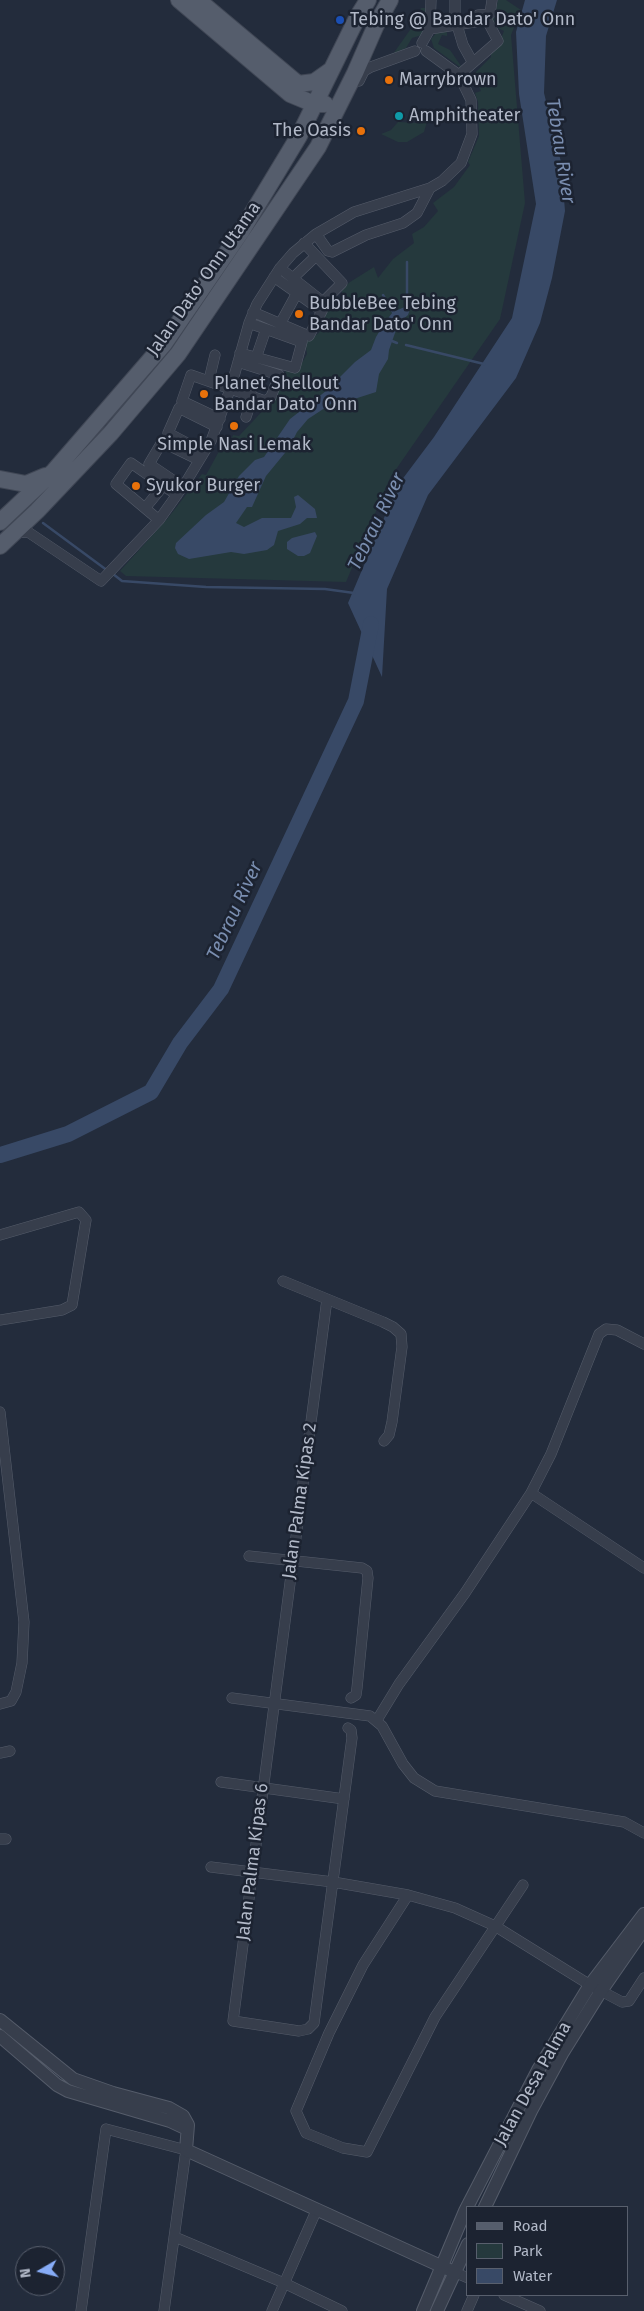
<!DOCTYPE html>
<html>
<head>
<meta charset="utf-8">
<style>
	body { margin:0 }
	#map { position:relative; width:644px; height:2311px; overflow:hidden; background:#232c3c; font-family:"Fira Sans",sans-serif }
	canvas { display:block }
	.legend { position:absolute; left:466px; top:2206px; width:162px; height:90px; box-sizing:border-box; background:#1c2331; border:1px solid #585f6d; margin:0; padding:6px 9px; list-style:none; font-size:15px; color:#b2b9c8 }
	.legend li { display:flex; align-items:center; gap:10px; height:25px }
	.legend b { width:25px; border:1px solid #585f6d }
	.north { position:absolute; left:15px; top:2246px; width:50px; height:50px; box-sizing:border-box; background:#1c2331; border:1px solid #585f6d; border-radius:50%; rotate:262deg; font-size:14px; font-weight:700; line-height:20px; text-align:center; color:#b2b9c8 }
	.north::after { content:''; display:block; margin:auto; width:18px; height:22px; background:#87acf7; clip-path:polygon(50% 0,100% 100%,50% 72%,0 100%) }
</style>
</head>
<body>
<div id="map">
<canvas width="644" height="2311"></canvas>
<ul class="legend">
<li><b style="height:6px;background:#555d6c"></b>Road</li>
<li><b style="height:14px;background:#25393d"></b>Park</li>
<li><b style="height:14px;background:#384966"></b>Water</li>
</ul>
<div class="north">N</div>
</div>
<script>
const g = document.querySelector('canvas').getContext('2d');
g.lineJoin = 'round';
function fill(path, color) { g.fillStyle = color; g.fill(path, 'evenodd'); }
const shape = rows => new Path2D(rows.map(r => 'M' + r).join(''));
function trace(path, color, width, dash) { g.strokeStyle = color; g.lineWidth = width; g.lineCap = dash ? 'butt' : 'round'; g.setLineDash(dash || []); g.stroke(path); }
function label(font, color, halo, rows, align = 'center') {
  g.font = font + ' "Fira Sans",sans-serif'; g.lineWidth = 5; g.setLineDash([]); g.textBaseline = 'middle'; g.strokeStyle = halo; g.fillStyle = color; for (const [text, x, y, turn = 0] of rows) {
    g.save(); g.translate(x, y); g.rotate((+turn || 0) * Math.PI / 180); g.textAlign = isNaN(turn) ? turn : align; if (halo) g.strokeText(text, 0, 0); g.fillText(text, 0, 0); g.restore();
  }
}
const green = shape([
	[498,0,506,0,521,10,511,35,525,203,500,319,390,478,346,582,126,576,120,571,168,518,202,474,206,475,223,444,229,446,233,435,239,436,271,402,283,384,286,370,297,372,307,354,305,340,310,340,322,330,326,308,342,295,342,289,350,282,374,267,378,278,393,259,414,243,412,234,424,227,438,211,433,203,454,187,470,165,468,162,479,136,478,102,475,93,481,91,473,75,491,57,491,53,498,46,504,31,496,27,490,17,495,14],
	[421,8,425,8,426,26,422,35,412,38,406,48,393,54,410,30],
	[438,31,447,32,447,36,442,35,438,44,450,50,461,66,460,67,434,48,431,39],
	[428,118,424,132,407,142,398,142,381,134,391,130,398,122,418,123]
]);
const water = shape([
	[525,0,557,0,546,36,544,93,561,162,565,211,552,278,540,323,516,378,428,495,387,589,382,677,348,603,398,485,434,437,512,318,536,204,519,94,516,32],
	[407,306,410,309,408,315,400,322,395,333,389,350,388,359,379,374,376,392,348,401,334,402,308,419,297,432,289,448,266,476,252,507,247,507,236,523,244,527,262,518,291,518,296,507,294,497,298,495,315,509,317,518,307,518,300,524,278,531,274,545,267,550,244,554,231,552,189,559,178,554,175,548,176,543,206,515,224,502,239,476,255,460,264,457,290,419,326,391,355,362,371,350,376,337,385,322,393,312],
	[315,532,317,536,310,553,304,556,298,556,287,549,287,542,292,538]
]);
const stream = shape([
	[383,295,393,312],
	[407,306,407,262],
	[392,341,397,343],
	[406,345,484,364],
	[213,480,229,490],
	[43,523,108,571],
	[113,574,122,581,206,587,325,589,354,593]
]);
const river = shape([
	[0,1155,68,1134,151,1092,180,1043,221,989,356,701,371,624]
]);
const minor = shape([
	[478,15,490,14,492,0],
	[455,18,455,0],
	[430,21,451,19],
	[457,25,463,45,473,63],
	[430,29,487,20,498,41,459,75],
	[422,43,430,29,431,0],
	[359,81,364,71,371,67,415,51],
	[316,234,328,251,332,252,366,235,403,223,417,213,430,188],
	[280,268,323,302,342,283,304,243],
	[293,278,316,256],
	[253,312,309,336,322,311,274,277],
	[280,324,297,293],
	[240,353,295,368,302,342,249,323],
	[256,358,266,329],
	[209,380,215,355],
	[246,417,253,396],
	[220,419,182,401,191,375,265,401,271,397,279,375,238,362],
	[204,452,168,433,179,408,217,427],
	[183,487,149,464,162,442,199,460],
	[145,508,164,485],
	[159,520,116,484,131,463,177,495],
	[15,533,28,532,101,581,159,520,186,482,211,441,231,387,249,323,257,304,280,268,293,253,316,234,354,212,430,188,442,181,461,163,472,134,471,100,459,75,426,51],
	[0,1235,79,1212,86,1220,72,1305,62,1310,0,1320],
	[283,1281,383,1322,393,1327,401,1334,402,1347,392,1422,389,1435,384,1441],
	[327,1299,233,2021,299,2031,308,2029,314,2023,352,1738,351,1730,348,1728],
	[0,1412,24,1622,22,1663,16,1692,11,1701,0,1704],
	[531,1493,644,1568],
	[249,1556,362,1568,367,1571,368,1578,357,1688,356,1695,351,1698],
	[232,1698,370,1716,382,1726,403,1764,414,1778,435,1791,624,1822,644,1833],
	[377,1720,399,1684,465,1593,531,1493,551,1454,599,1334,606,1329,617,1330,644,1344],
	[0,1753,10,1751],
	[221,1782,344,1799],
	[0,1839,6,1839],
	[211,1867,333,1882,408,1895,455,1908,495,1926,590,1985,622,2002,629,2001,644,1978],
	[408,1895,363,1965,329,2033,296,2111,306,2133,343,2148,367,2152,435,2017,523,1885],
	[175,2237,284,2283,342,2311],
	[454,2272,468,2278],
	[504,2295,540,2311],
	[81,2311,106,2129,186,2150,164,2311],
	[272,2311,317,2209],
	[467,2311,474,2295]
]);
const tertiary = shape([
	[0,2020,73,2079,113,2093,169,2108,183,2116,188,2125,186,2150,454,2272],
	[0,2036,57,2085,68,2091,170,2121,187,2129],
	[485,2207,531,2111,563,2052,601,1991,644,1929],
	[423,2311,465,2211,538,2070,590,1985,644,1914],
	[437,2311,468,2244]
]);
const primary = shape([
	[179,0,290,94,314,104,325,104],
	[198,0,298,84,314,82,331,70],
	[0,479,26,484,45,476],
	[0,522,54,471,164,344,241,232,299,136,358,16,368,0],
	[0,546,37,511,111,433,178,354,318,147,355,73,376,25,390,0]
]);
const markers = [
	[340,20,5,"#1a4fb4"],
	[389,80,5,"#e8710a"],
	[399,116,5,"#0f9aa8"],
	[361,131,5,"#e8710a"],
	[299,314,5,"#e8710a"],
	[204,394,5,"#e8710a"],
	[234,426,5,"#e8710a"],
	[136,486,5,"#e8710a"]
];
const poiNames = [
	["Tebing @ Bandar Dato' Onn",350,20],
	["Marrybrown",399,80],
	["Amphitheater",409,116],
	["The Oasis",351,131,"right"],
	["BubbleBee Tebing",309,304],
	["Bandar Dato' Onn",309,325],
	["Planet Shellout",214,384],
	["Bandar Dato' Onn",214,405],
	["Simple Nasi Lemak",234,445,"center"],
	["Syukor Burger",146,486]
];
const streetNames = [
	["Jalan Dato' Onn Utama",204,279,-55],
	["Jalan Palma Kipas 2",300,1501,-82],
	["Jalan Palma Kipas 6",253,1862,-83],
	["Jalan Desa Palma",533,2084,-61]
];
const waterNames = [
	["Tebrau River",560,151,81],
	["Tebrau River",377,522,-64],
	["Tebrau River",235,911,-65]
];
fill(green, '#25393d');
fill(water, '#384966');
trace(stream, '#384966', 2.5);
trace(river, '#384966', 16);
trace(minor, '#555c6a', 11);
trace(tertiary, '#555c6a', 14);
trace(primary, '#404755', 18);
trace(minor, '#373e4c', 10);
trace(tertiary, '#373e4c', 12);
trace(primary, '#555d6c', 16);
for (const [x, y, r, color] of markers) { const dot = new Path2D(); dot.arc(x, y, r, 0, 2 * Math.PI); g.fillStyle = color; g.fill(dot); trace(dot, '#1c2331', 2); }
label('18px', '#b2b9c8', '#1c2331', poiNames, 'left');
label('18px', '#b2b9c8', '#1c2331', streetNames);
label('italic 19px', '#7a8eb0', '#1c2331', waterNames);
</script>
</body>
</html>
